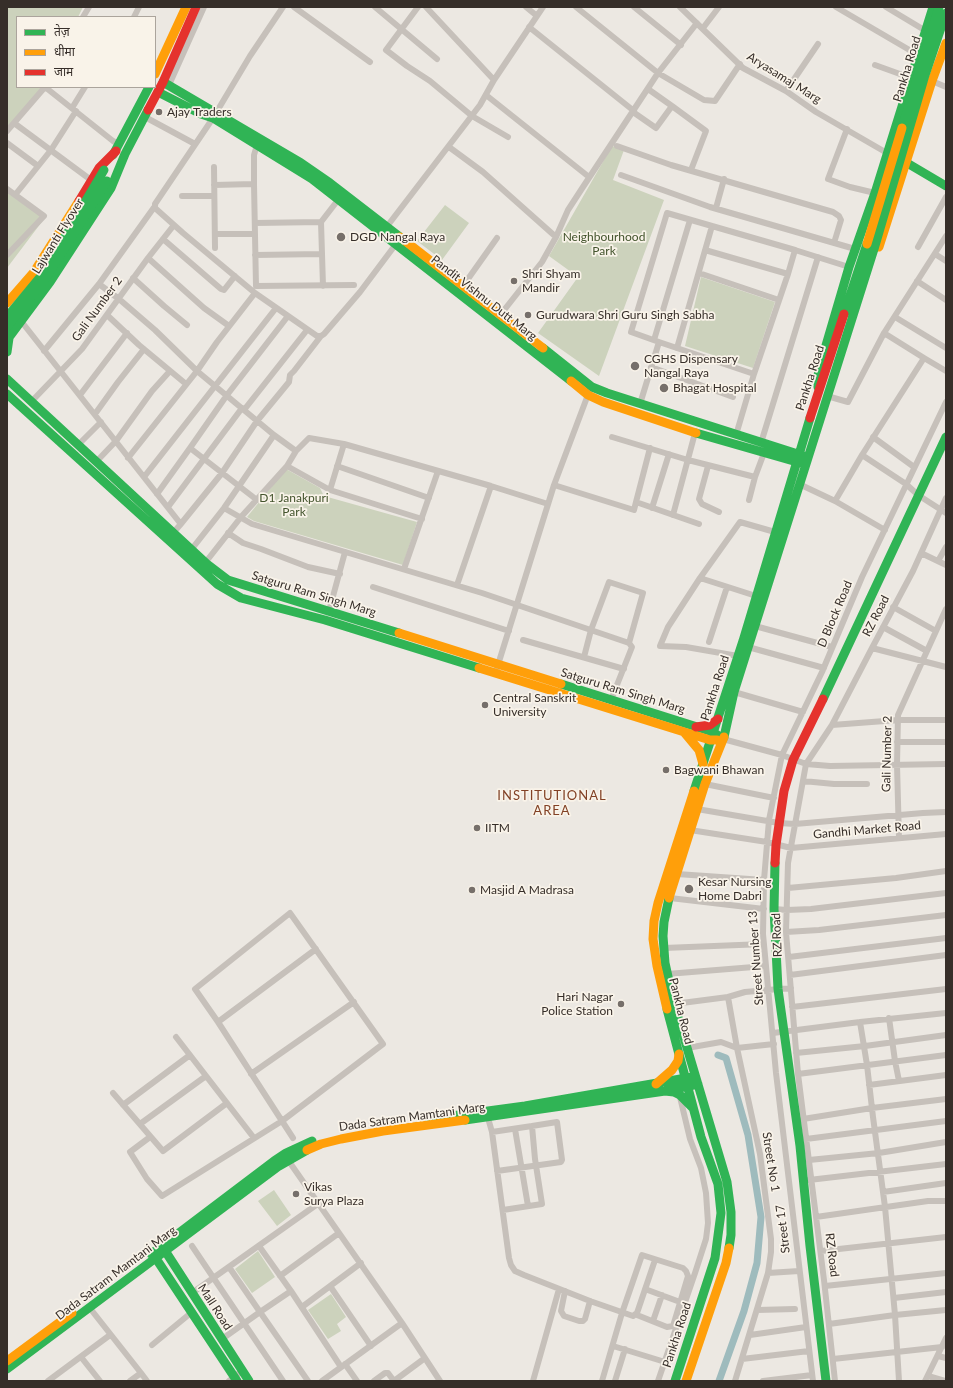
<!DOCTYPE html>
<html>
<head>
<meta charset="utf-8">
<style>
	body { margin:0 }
	#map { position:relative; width:953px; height:1388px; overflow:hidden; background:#ece8e2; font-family:Lato,"Noto Sans Devanagari",sans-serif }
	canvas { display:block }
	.frame { position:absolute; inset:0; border:8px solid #362e29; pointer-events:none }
	.legend { position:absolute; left:16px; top:16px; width:140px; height:72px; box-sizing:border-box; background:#f9f3e9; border:1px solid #aba49c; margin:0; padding:5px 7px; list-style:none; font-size:12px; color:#362e29 }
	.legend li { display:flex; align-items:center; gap:8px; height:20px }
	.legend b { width:20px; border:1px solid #aba49c }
</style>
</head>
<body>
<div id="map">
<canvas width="953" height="1388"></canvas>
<div class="frame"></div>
<ul class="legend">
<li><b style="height:5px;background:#30b455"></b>तेज़</li>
<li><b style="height:5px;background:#ff9f0a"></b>धीमा</li>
<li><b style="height:5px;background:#e5322d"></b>जाम</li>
</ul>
</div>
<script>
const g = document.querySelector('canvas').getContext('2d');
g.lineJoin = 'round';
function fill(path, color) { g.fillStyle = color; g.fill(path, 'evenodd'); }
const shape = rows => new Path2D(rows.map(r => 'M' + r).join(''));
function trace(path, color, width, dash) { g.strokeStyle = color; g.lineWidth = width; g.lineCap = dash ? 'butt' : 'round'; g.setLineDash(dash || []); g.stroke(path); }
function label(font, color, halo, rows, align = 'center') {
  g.font = font + ' Lato,sans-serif'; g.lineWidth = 3.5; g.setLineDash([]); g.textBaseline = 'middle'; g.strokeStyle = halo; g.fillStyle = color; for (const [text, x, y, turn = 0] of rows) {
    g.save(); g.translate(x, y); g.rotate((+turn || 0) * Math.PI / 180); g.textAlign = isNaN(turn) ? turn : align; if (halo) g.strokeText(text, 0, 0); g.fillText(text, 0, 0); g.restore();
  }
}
const green = shape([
	[7,7,83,7,78,17,17,17,17,87,44,87,33,104,7,135],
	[612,146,624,150,613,180,664,200,599,376,538,333,578,277,549,256],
	[7,190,44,219,7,268],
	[445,205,469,223,442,260,417,241],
	[701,277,775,302,753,368,685,346],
	[286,469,320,488,324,496,417,522,403,565,254,521,247,517],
	[274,1190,291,1215,277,1226,258,1201],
	[258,1251,275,1277,252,1293,235,1269],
	[331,1294,346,1317,337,1324,341,1331,328,1339,308,1310]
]);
const canal = shape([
	[718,1055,726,1058,748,1135,761,1217,757,1263,744,1311,719,1381]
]);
const street = shape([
	[294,7,370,62],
	[375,7,437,59],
	[418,7,386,50,407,66,430,81,472,116,508,137],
	[426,7,494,80],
	[526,7,537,16],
	[576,7,658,73,704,100,715,101,740,64],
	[634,7,681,45],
	[680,7,743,68,786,91,816,112,887,153],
	[836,7,918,55],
	[886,7,926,31],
	[83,17,89,7],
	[134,17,139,7],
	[529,27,634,111],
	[703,28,719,7],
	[875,65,911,78],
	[932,81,946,87],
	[169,85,204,7],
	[45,87,113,141,119,144],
	[786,91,818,44],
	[486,95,589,177],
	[672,106,706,131,691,170],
	[72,108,85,87],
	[633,112,656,128,672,106,648,89],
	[145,117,195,144],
	[14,123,91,180],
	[847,129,828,179,850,187,875,193],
	[7,131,45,87],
	[7,143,38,166],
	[257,145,254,155,254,184,256,286,354,285],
	[617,146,671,165,833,212,839,216,841,220,834,243],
	[449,147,483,172,556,237],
	[214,167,215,248],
	[621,175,710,207,855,249],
	[214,185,254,184],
	[7,189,44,216,7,255],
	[15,195,51,150,76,111],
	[182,196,214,196],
	[716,208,724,179],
	[255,223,321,222],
	[385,229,480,105,494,80,543,7],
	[215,234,255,234],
	[163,239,221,289,224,290,235,276],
	[918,247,946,197],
	[705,250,788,274],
	[935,254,946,261],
	[255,255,322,254],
	[148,258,204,308,229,326],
	[699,273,779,300],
	[133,278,164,306,187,325],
	[917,281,946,300],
	[99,284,119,299,155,330,197,371,274,435,296,451],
	[323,286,321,222,338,200],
	[463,286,497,238],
	[255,293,183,233,155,208,155,204,213,118,250,56,283,7],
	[501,314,542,262,556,237,568,210,581,190,658,73,697,23],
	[107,315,139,345,186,384],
	[895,317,946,348],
	[21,321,180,523,180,525,173,533],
	[884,333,946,236],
	[654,340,690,220],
	[659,342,754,374],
	[677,348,712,226],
	[44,351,99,284,155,206],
	[651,367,733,397],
	[80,395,127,333],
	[827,396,848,402,884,333,924,358],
	[31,402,82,349,148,258,174,225],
	[640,404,659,342,631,332,667,213,795,250,849,267],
	[244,410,307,330],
	[95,414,118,382,144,349],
	[736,435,754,374,788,274,795,250],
	[612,437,688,460,755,477],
	[873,437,914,467],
	[761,443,818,257],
	[78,445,101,422],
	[190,448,257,500],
	[862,455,906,484,918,495,946,513],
	[128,458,197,371,217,342,255,293,317,336,321,336,324,334,360,292,396,244],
	[96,462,116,441,152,391,170,371],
	[287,466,330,490,422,519],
	[337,466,429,498],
	[708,466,699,499,702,504,719,512],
	[144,477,276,308],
	[799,484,835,501,885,530],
	[554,485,634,510,636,502,699,524],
	[330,490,344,444],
	[157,494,190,448,227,395,288,316],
	[749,500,755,477,764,453],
	[835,501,862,455,924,358,946,371],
	[636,502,650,448],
	[168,507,242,408],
	[224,508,252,524,482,593,629,643,632,647,611,700],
	[652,508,669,454],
	[673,515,695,433],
	[180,525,222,473,257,421,289,382,290,375,294,371,321,336],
	[228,533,243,543,261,549,308,567,340,574],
	[191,550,224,508,274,435],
	[921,553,946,565],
	[938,561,946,547],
	[205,563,241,517,287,466,296,451,309,438,344,444,491,486,548,504],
	[404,569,438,471],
	[700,578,756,596],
	[457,585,491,486],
	[373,587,509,631],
	[893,607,936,631],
	[329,611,345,552],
	[755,626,832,647],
	[883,627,927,651],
	[523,640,624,669],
	[709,642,727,587],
	[748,647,824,668],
	[872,648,946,667],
	[738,656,686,647,660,646,668,627,700,578,740,522,775,532],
	[584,657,591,630,609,582,643,593,629,643],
	[497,668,554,485,589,392],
	[734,692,803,712],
	[832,725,898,720,946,720],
	[723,739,782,755,806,764,830,766,946,764],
	[897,742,946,742],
	[803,781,834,784,867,784],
	[705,784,774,798],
	[697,809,779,823,795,824,923,813,946,812],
	[690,830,767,842,791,848,946,834],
	[899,838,897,765,898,715,946,609],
	[677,874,764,880],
	[788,888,896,878,946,871],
	[670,898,764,909],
	[774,909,787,910,811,909,946,893],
	[786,932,819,930,946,915],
	[664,948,764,944],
	[789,957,946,938],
	[667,974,766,966],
	[790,975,946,955],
	[728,997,745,992,791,988],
	[674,1004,728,997,737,1048,760,1154,771,1239,771,1252,768,1273,735,1381],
	[792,1007,946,989],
	[889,1018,895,1061,899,1081],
	[218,1022,316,949],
	[773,1033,860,1022],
	[176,1037,254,1138],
	[687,1048,721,1042,737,1048,774,1044],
	[796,1053,865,1046,946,1035],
	[251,1074,354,1002],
	[798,1074,946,1055],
	[869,1085,946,1075],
	[113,1093,163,1151,227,1103],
	[123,1105,190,1055],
	[488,1118,492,1132,509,1258,511,1265,515,1271,524,1275,590,1301,633,1316,637,1313,655,1260],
	[803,1119,872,1108,946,1099],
	[140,1124,206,1076],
	[515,1129,528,1206],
	[492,1132,532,1126,535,1159,542,1204,503,1210],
	[150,1137,130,1152,147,1179,162,1196,282,1121,383,1044,290,913,195,989,218,1022,282,1121,293,1138],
	[806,1139,946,1121],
	[809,1160,879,1153,946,1142],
	[497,1171,561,1162,562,1160,557,1122,532,1126],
	[809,1180,946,1164],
	[883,1192,946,1183],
	[816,1217,928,1201,946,1201],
	[339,1233,402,1323,440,1381],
	[192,1246,283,1381],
	[259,1246,291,1291,260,1312,308,1381],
	[821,1251,946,1237],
	[768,1273,799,1271],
	[280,1276,339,1233,288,1160],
	[330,1286,371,1346],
	[825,1286,946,1273],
	[645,1289,680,1302],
	[291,1291,341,1367],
	[565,1291,561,1311,564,1316,579,1321,583,1321,585,1319,590,1301],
	[192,1293,319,1203],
	[894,1298,946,1292],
	[89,1307,141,1373],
	[302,1307,361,1263],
	[757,1310,795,1309],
	[653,1321,662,1295],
	[829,1324,895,1315,946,1310],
	[750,1335,806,1327],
	[222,1339,260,1312,229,1267],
	[152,1345,192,1312],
	[613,1346,665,1362],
	[938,1356,946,1358],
	[81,1357,100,1381],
	[742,1359,809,1351],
	[833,1359,942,1347],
	[345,1364,357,1381],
	[928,1376,945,1381],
	[48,1381,110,1335],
	[130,1381,141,1373,147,1381],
	[229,1381,242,1371],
	[322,1381,402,1323],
	[374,1381,385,1373,388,1373,394,1381],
	[394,1381,425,1358],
	[533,1381,559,1289],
	[602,1381,622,1313,642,1255,683,1268,686,1271,688,1276,673,1326,667,1327,637,1315],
	[615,1381,625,1349],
	[658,1381,695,1273,706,1239,708,1223,706,1193,701,1168,690,1139,680,1097],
	[763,1381,812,1375],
	[813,1381,776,1073,763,934,764,880,769,820,782,755,822,672,862,577,946,402],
	[835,1381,824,1280,798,1074,786,932,788,863,806,764,832,725,872,648,913,571,946,498],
	[899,1381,895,1315,885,1207,873,1117,867,1065,860,1022,946,1013],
	[925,1381,946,1338]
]);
const fast = shape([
	[163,82,301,163,330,183,400,237],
	[158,92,201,114,213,118,312,179,571,381],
	[113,155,149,87],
	[902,160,946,186],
	[844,314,867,244],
	[7,340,50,282,111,188,125,154,148,110],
	[543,348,592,387,607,393,804,456],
	[7,352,9,338],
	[7,379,207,564,228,580,399,633],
	[818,387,818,375,822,359,849,267,875,193,933,7],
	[7,394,217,584,241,598,325,620,479,668],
	[696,433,804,464],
	[561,684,713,732,723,739],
	[823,699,946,437],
	[724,737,734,692,874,249],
	[694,791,743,641,810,418],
	[775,863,774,909,778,989,800,1146,810,1246,826,1381],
	[669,898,664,922,663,936,665,963,674,1004,727,1182,731,1212,731,1235,729,1248],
	[667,1009,701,1137,718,1184,721,1213,715,1258,675,1381],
	[665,1091,674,1092,680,1095,693,1108],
	[429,1119,525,1106,692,1077],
	[465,1120,665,1091,698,1084],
	[162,1246,249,1381],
	[151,1254,274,1161,286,1153,312,1141],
	[153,1254,237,1381],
	[7,1369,279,1166,307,1150]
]);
const slow = shape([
	[155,74,186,7],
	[400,237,543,348],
	[879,247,932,81,946,43],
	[7,303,34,272,79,201],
	[571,381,588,395,603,402,696,433],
	[399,633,561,684],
	[479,668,710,740,717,740],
	[684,732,699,750,703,764],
	[669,898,705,784,724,737],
	[667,1009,657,966,653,939,654,921,658,903,694,791],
	[656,1084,672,1070,678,1061,679,1054],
	[307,1150,321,1144,341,1139,383,1131,465,1120],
	[7,1361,72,1313],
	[686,1381,726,1263,729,1248]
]);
const jam = shape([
	[148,110,163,82,196,7],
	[79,201,99,168,116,151],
	[810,418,844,314],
	[696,727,710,725,718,719],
	[775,863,776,845,784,791,793,760,823,699]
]);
const fastBridge = shape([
	[902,128,939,7],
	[874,249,925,75,946,13],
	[7,317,41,276,104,170],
	[7,327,45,279,107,181]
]);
const slowBridge = shape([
	[867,244,902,128]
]);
const markers = [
	[159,112,4,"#766f6a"],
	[341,237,5,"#766f6a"],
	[514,281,4,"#766f6a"],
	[528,315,4,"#766f6a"],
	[635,366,5,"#766f6a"],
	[664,388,5,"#766f6a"],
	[485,705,4,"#766f6a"],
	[666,770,4,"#766f6a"],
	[477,828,4,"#766f6a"],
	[689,889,5,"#766f6a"],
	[472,890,4,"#766f6a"],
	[621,1004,4,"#766f6a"],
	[296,1194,4,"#766f6a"]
];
const streetNames = [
	["Pankha Road",907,69,-73],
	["Aryasamaj Marg",784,78,32],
	["Lajwanti Flyover",58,236,-58],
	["Pandit Vishnu Dutt Marg",484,298,38],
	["Gali Number 2",97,309,-54],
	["Pankha Road",810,378,-72],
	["Satguru Ram Singh Marg",314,594,17],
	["D Block Road",835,614,-67],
	["RZ Road",876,616,-63],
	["Pankha Road",715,688,-72],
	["Satguru Ram Singh Marg",623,691,17],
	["Gali Number 2",887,754,-89],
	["Gandhi Market Road",867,830,-5],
	["RZ Road",777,935,-92],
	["Street Number 13",756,958,-94],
	["Pankha Road",681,1011,76],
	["Dada Satram Mamtani Marg",412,1117,-8],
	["Street No 1",771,1162,81],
	["Street 17",783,1229,-97],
	["RZ Road",832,1255,83],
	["Dada Satram Mamtani Marg",116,1273,-37],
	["Mall Road",215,1307,57],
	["Pankha Road",677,1335,-72]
];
const poiNames = [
	["Ajay Traders",167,112],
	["DGD Nangal Raya",350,237],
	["Shri Shyam",522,274],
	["Mandir",522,288],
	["Gurudwara Shri Guru Singh Sabha",536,315],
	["CGHS Dispensary",644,359],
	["Nangal Raya",644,373],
	["Bhagat Hospital",673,388],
	["Central Sanskrit",493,698],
	["University",493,712],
	["Bagwani Bhawan",674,770],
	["IITM",485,828],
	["Kesar Nursing",698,882],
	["Home Dabri",698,896],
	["Masjid A Madrasa",480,890],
	["Hari Nagar",613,997,"right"],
	["Police Station",613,1011,"right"],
	["Vikas",304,1187],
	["Surya Plaza",304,1201]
];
const parkNames = [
	["Neighbourhood",604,237],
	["Park",604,251],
	["D1 Janakpuri",294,498],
	["Park",294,512]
];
const neighbourhoodNames = [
	["INSTITUTIONAL",552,796],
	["AREA",552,811]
];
fill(green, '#ccd2bc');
trace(canal, '#9ebbbd', 7);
trace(street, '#c6c0ba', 6);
trace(fast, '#30b455', 9);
trace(slow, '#ff9f0a', 9);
trace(jam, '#e5322d', 9);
trace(fastBridge, '#30b455', 9);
trace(slowBridge, '#ff9f0a', 9);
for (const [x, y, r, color] of markers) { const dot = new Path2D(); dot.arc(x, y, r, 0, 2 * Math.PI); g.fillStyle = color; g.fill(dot); trace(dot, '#f9f3e9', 1.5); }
label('12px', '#362e29', '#f9f3e9', streetNames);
label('12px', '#362e29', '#f9f3e9', poiNames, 'left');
label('12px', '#43542d', '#f9f3e9', parkNames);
g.letterSpacing = '1px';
label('13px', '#824125', '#f9f3e9', neighbourhoodNames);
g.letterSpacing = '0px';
</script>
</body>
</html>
